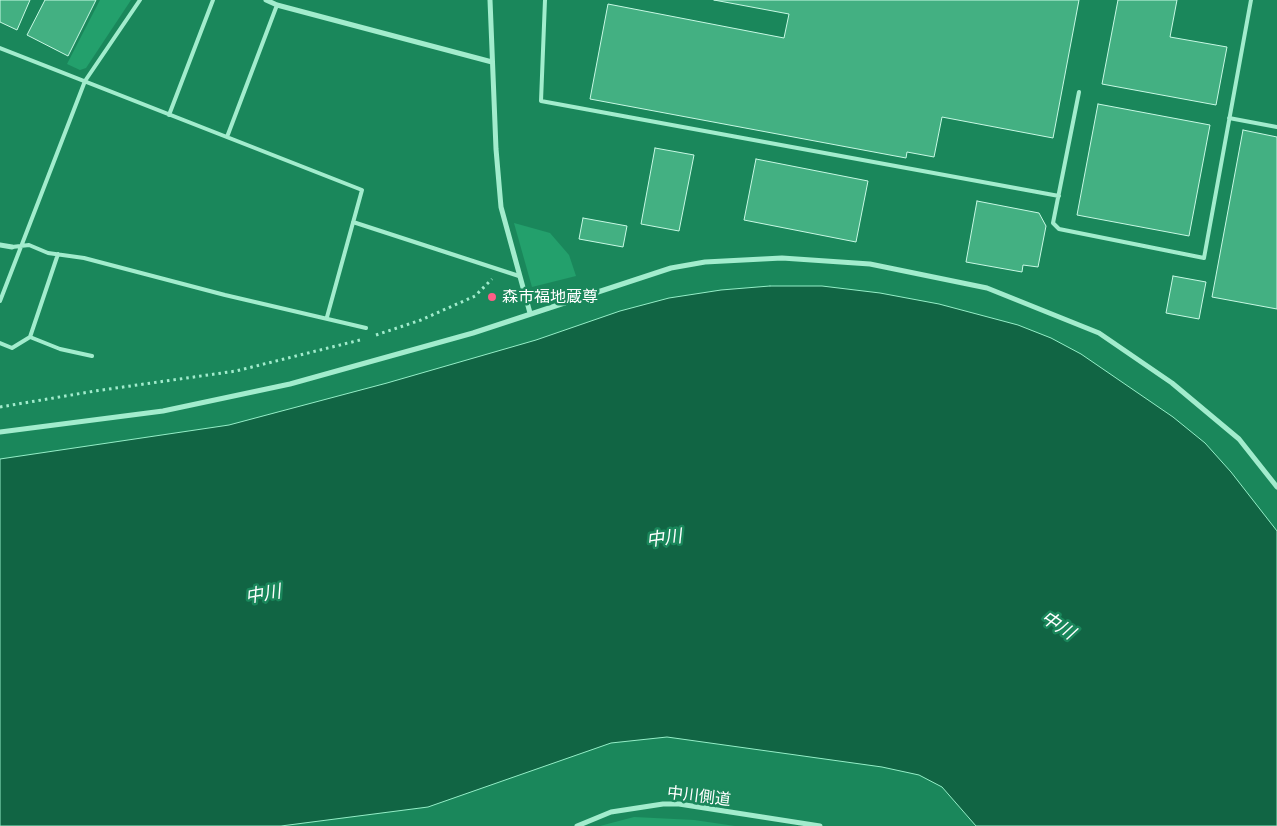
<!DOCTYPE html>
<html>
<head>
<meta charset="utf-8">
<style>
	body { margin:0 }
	canvas { display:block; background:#1a875b }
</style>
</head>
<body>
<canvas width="1277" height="826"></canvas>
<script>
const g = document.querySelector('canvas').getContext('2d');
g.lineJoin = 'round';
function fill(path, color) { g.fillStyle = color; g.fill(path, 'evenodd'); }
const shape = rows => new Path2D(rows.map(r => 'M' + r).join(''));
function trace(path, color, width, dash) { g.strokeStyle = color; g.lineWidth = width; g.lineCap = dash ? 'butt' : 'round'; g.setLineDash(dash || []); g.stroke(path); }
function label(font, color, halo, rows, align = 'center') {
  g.font = font + ' Barlow,"Noto Sans JP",sans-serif'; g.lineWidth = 5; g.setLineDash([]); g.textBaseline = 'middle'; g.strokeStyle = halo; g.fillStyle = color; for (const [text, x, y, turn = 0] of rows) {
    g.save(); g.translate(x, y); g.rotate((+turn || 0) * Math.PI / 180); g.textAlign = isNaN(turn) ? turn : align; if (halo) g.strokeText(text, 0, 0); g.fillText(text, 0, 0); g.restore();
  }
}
const green = shape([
	[100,0,131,0,86,68,80,70,67,64],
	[514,223,550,233,569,255,576,276,532,287],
	[634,817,694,820,735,826,600,826]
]);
const water = shape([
	[770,286,822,286,880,293,939,304,1018,325,1051,338,1081,354,1173,417,1205,443,1231,472,1277,531,1277,826,976,826,942,787,919,775,882,767,667,737,611,743,428,807,281,826,0,826,0,459,229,425,387,383,536,340,620,311,669,298,721,290,770,286]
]);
const building = shape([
	[0,0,30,0,17,30,0,22,0,0],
	[45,0,96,0,68,56,27,35,45,0],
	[714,0,1079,0,1053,138,942,117,934,157,907,152,906,158,590,99,608,4,784,38,789,14,714,0],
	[1118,0,1177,0,1170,37,1227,47,1216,105,1102,84,1118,0],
	[1098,104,1210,125,1189,236,1077,215,1098,104],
	[1243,130,1277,137,1277,309,1212,297,1243,130],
	[655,148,694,155,679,231,641,224,655,148],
	[756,159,868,181,856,242,744,220,756,159],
	[977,201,1039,213,1046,226,1038,267,1023,265,1022,272,966,262,977,201],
	[583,218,627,226,623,247,579,239,583,218],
	[1173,276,1206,282,1199,319,1166,313,1173,276]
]);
const path = shape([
	[376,335,421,320,475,296,492,279],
	[0,407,95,391,236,371,360,340]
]);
const service = shape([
	[545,0,541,101,1059,196],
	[0,48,362,190,327,317],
	[1079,92,1053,223,1059,229,1204,258,1251,0],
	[169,115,213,0],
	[1229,118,1277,127],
	[227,137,277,5],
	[353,222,519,276],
	[12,247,29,245,48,253,84,258,225,295,366,328],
	[58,254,30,337,60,349,92,356],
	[0,301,85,81,140,0],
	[0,343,12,348,30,337]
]);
const minor = shape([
	[266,0,277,5,492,62],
	[490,0,496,149,501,207,530,313],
	[0,245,12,247],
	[0,432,163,411,290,384,473,333,671,268,705,262,782,258,870,264,987,288,1099,333,1172,383,1239,439,1277,487],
	[577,826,611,812,663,804,679,804,820,826]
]);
const markers = [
	[492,297,5,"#fe5e87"]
];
const poiNames = [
	["森市福地蔵尊",502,297]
];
const streetNames = [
	["中川側道",699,796,7]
];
const waterNames = [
	["中川",664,538,-8],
	["中川",263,594,-10],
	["中川",1058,625,33]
];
fill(green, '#23a06c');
fill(water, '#116544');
trace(water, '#94eec7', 1);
fill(building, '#43b082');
trace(building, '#c7f9e4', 1);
trace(path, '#a2eccd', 3, [2.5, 4]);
trace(service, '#a2eccd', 4);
trace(minor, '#a2eccd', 5);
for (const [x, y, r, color] of markers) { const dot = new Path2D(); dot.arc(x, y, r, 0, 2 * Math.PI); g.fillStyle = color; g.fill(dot); trace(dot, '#1a875b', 2); }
label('16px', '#fff', '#1a875b', poiNames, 'left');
label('16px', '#fff', '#1a875b', streetNames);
label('italic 18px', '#fff', '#1a875b', waterNames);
</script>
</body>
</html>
